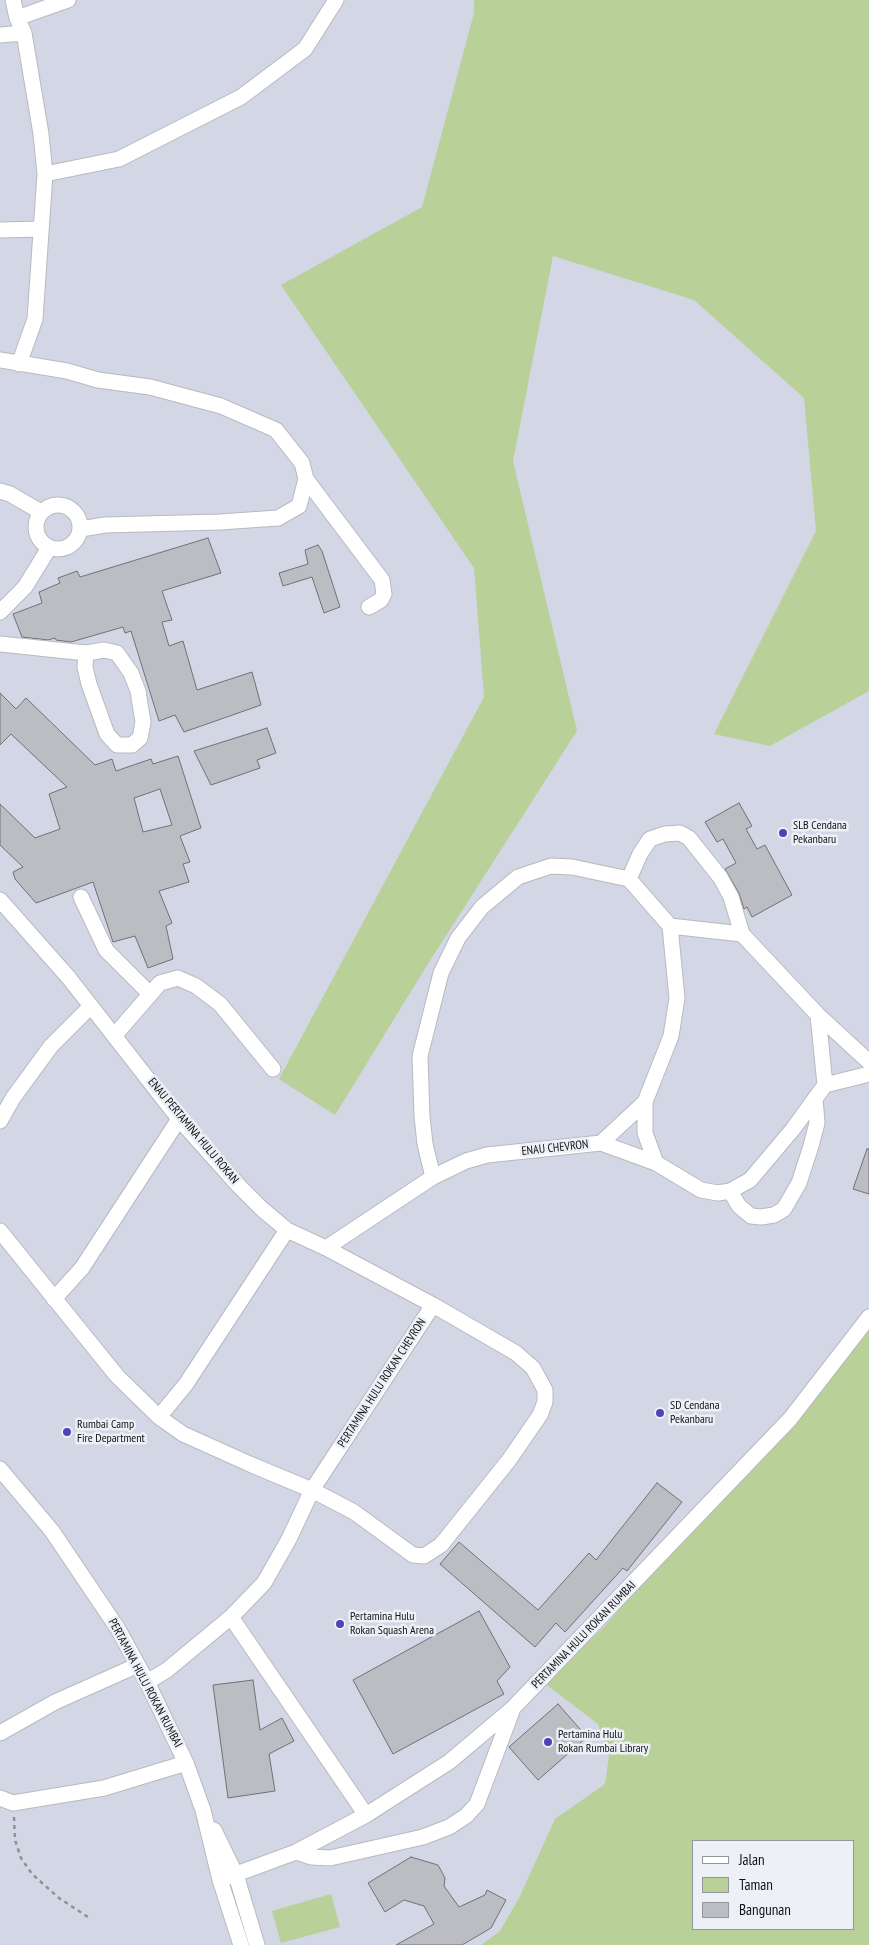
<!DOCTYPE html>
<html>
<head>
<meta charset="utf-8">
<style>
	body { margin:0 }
	#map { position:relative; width:869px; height:1945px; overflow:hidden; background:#e1e3ea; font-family:"PT Sans Narrow",sans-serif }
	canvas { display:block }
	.legend { position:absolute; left:692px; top:1840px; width:162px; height:90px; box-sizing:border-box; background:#eef0f7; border:1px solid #96979c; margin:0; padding:6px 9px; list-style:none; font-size:15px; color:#111214 }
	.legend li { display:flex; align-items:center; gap:10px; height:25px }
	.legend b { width:25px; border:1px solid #96979c }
</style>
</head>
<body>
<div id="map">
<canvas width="869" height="1945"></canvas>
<ul class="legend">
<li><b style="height:6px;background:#fff"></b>Jalan</li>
<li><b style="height:14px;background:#b9d199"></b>Taman</li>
<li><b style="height:14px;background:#bcbcc3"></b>Bangunan</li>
</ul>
</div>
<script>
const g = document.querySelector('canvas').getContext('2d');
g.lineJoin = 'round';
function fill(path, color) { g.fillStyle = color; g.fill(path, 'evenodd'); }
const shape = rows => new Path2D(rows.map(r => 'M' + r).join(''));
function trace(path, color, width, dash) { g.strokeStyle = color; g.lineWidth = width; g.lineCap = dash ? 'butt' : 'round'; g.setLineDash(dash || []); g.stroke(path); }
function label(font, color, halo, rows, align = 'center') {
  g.font = font + ' "PT Sans Narrow",sans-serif'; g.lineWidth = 5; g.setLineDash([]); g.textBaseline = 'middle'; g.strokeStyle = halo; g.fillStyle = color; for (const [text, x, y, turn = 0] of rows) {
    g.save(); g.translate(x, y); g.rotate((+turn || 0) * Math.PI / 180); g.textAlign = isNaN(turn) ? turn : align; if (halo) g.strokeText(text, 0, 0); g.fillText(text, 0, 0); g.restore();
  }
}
const built = shape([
	[0,0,869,0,869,1945,0,1945],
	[693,1841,853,1841,853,1929,693,1929]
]);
const green = shape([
	[474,0,869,0,869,691,770,746,714,734,816,531,804,398,694,300,553,256,513,461,577,731,426,967,335,1115,279,1079,484,697,474,568,281,285,422,207,474,13],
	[869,1318,869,1945,481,1945,500,1931,519,1898,555,1819,605,1784,609,1756,598,1724,544,1683,605,1626],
	[693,1841,853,1841,853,1929,693,1929],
	[331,1894,340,1927,281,1943,272,1911]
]);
const building = shape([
	[208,538,221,573,162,591,172,620,162,622,169,646,183,641,197,690,252,672,261,705,184,732,175,715,159,721,131,631,125,633,123,627,71,642,56,640,55,638,48,640,22,637,13,614,42,603,39,592,60,583,58,578,77,571,80,577,208,538],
	[318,545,322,551,340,607,324,613,312,577,283,586,279,573,308,564,305,550,318,545],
	[0,693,16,709,26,698,95,765,112,759,116,771,151,759,153,764,178,756,201,828,180,836,190,862,183,864,189,882,159,891,172,923,166,926,173,959,148,968,135,936,113,942,93,882,36,903,15,879,13,872,23,867,0,845,0,804,35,838,60,829,49,794,67,787,11,734,0,745,0,693],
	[160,789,172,825,143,832,134,798,160,789],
	[267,728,276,753,257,760,260,768,211,785,194,751,267,728],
	[739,803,752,826,746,829,757,849,765,845,792,895,752,917,747,907,744,909,739,893,725,869,736,863,723,839,717,842,705,822,739,803],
	[867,1149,869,1149,869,1194,853,1189,867,1149],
	[657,1483,682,1502,627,1571,623,1568,565,1632,556,1623,535,1647,440,1564,459,1542,538,1610,589,1553,596,1560,657,1483],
	[479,1611,510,1667,497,1681,504,1694,393,1754,353,1680,479,1611],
	[253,1680,260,1730,282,1718,294,1741,269,1754,275,1791,228,1798,213,1685,253,1680],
	[558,1704,587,1737,538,1780,509,1747,558,1704],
	[411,1857,438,1865,445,1878,444,1886,459,1907,485,1895,487,1890,506,1900,491,1928,462,1945,396,1945,434,1924,424,1906,404,1900,385,1912,368,1883,411,1857]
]);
const path = shape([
	[14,1817,15,1840,21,1858,32,1874,59,1898,88,1917]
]);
const minor = shape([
	[13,0,17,18,24,33,41,134,45,174,35,319,19,364],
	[17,18,68,0],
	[0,35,24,33],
	[45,174,119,159,241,97,305,49,336,0],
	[0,230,41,229],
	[0,360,67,371,98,380,150,387,221,406,276,430,302,463,306,479,299,506,278,518,220,522,105,525,81,529],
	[306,479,382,580,384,594,381,600,369,607],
	[0,491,10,494,41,512],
	'36 527a22 22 0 1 1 44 0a22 22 0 1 1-44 0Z',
	[0,612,25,587,49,548],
	[0,644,86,653,104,650,117,653,131,673,138,691,143,722,140,738,132,745,117,745,107,734,89,684,85,667,86,653],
	[629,879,640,854,650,839,665,834,680,833,689,838,720,877,731,897,742,934,818,1015,869,1062],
	[81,897,106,950,150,994],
	[0,900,69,978,179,1119,239,1186,262,1209,287,1230,326,1248,433,1305],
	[670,926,742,934],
	[818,1015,825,1085],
	[114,1036,160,983,178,978,196,986,220,1004,273,1069],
	[0,1121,13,1098,51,1046,91,1006],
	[601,1143,645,1102],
	[433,1177,425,1144,422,1116,420,1056,441,973,458,938,482,907,518,877,551,866,572,867,629,879,670,926,677,998,671,1036,645,1102,645,1133,656,1163],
	[730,1191,739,1206,751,1216,761,1217,774,1215,784,1209,799,1183,811,1146,817,1123,815,1098],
	[0,1231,117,1376,159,1417,183,1434,252,1465,312,1490,354,1512,413,1555,424,1556,441,1545,509,1460,540,1415,545,1402,545,1390,533,1368,516,1353,433,1305,312,1490,289,1539,264,1583,231,1617,167,1670,147,1682],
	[326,1248,433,1177,466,1161,487,1155,601,1143,656,1163,701,1190,718,1193,730,1191,750,1180,793,1129,825,1085,869,1074],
	[54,1299,82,1268,179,1119],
	[159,1417,186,1384,287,1230],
	[0,1469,52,1531,118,1629,147,1682,186,1763,203,1810,220,1880,241,1945],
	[231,1617,366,1815],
	[0,1733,55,1702,138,1665],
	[0,1798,13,1803,104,1788,186,1763],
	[214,1830,236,1875,257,1945],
	[296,1852,311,1857,330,1858,423,1837,449,1827,466,1816,477,1804,512,1711],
	[220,1880,296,1852,366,1815,449,1762,512,1709,790,1419,869,1317]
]);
const markers = [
	[783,833,5,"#4e43ba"],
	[660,1413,5,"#4e43ba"],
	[67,1432,5,"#4e43ba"],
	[340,1624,5,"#4e43ba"],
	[548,1742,5,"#4e43ba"]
];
const poiNames = [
	["SLB Cendana",793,826],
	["Pekanbaru",793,840],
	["SD Cendana",670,1406],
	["Pekanbaru",670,1420],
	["Rumbai Camp",77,1425],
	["Fire Department",77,1439],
	["Pertamina Hulu",350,1617],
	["Rokan Squash Arena",350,1631],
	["Pertamina Hulu",558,1735],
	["Rokan Rumbai Library",558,1749]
];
const streetNames = [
	["ENAU PERTAMINA HULU ROKAN",193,1131,50],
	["ENAU CHEVRON",555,1148,-6],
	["PERTAMINA HULU ROKAN CHEVRON",382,1383,-57],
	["PERTAMINA HULU ROKAN RUMBAI",584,1635,-46],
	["PERTAMINA HULU ROKAN RUMBAI",145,1683,62]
];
fill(built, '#d3d6e4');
fill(green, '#b9d199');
fill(building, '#bcbcc3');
trace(building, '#717178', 1);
trace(minor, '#b8b9c0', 17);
trace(path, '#8f9196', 2.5, [4, 4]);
trace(minor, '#fff', 15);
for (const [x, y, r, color] of markers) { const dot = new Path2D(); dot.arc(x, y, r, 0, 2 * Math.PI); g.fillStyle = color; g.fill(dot); trace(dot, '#eef0f7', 2); }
label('12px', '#111214', '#eef0f7', poiNames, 'left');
label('12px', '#111214', '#eef0f7', streetNames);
</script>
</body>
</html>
